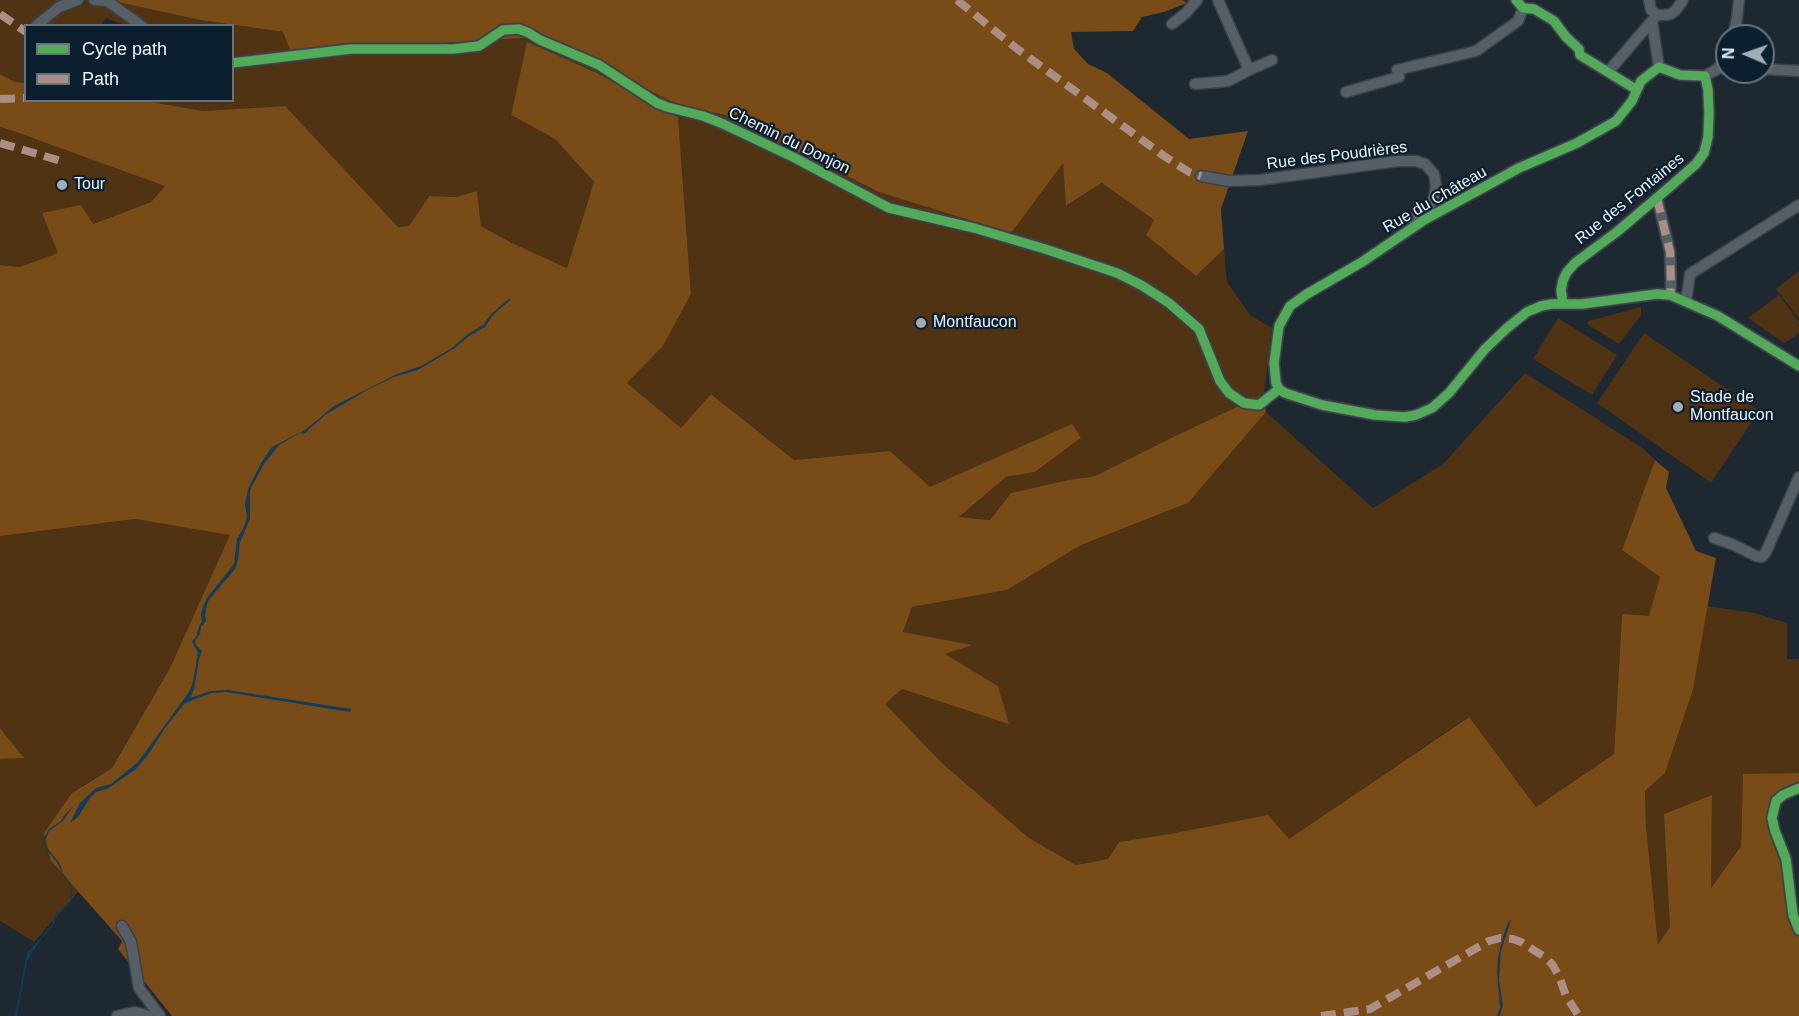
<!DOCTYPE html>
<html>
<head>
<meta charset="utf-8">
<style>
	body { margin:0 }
	#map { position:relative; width:1799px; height:1016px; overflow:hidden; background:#1d2830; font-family:Helvetica,sans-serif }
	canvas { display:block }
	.legend { position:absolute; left:24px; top:24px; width:210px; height:78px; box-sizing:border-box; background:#0c1f2e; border:2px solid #657481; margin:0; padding:8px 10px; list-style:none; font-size:18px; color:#ebf4fd }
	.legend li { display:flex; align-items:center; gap:12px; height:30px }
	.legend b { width:30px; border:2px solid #657481 }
	.north { position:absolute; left:1715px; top:24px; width:60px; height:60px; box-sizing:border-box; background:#0c1f2e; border:2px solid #657481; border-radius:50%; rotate:272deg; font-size:16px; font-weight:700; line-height:24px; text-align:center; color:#ebf4fd }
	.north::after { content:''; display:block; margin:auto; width:21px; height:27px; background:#a3adb5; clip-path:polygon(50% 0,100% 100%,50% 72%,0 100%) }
</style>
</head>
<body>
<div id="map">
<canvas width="1799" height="1016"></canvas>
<ul class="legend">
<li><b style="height:8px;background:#51ab58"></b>Cycle path</li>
<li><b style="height:8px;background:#ac8f84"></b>Path</li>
</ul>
<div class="north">N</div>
</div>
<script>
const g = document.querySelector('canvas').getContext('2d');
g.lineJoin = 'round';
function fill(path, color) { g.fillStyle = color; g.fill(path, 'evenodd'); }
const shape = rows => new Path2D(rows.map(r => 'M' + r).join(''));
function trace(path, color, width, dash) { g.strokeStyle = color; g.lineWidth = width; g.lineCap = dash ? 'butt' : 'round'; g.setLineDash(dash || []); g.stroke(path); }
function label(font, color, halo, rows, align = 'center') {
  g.font = font + ' Helvetica,sans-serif'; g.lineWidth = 4.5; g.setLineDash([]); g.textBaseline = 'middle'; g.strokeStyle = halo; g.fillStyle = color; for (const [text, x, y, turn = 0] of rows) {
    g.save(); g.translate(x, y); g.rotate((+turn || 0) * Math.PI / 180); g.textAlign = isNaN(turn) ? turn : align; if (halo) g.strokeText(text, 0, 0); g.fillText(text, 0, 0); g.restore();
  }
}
const green = shape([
	[0,0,108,0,200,20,283,32,292,52,540,37,683,107,724,115,1063,162,1067,206,1102,183,1154,220,1196,276,1224,249,1227,282,1250,315,1272,328,1264,394,1173,437,1095,476,1068,480,1011,493,990,520,959,517,1006,477,1035,472,1081,438,1072,425,930,488,890,451,794,460,711,394,682,429,627,383,663,346,691,294,678,117,595,72,527,43,511,115,555,139,594,182,567,268,512,243,481,226,477,191,456,197,429,196,409,226,398,227,284,106,203,111,146,101,232,100,232,26,125,25,106,18,101,25,26,26,25,83,15,82,0,74],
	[0,127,16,132,166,185,151,202,93,224,42,213,59,253,20,267,0,265],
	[1799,271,1799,319,1776,289],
	[1779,295,1799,322,1799,332,1796,336,1784,343,1748,318],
	[1641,307,1641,315,1619,344,1587,324,1588,321],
	[1558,318,1617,355,1592,395,1533,359],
	[1644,333,1759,411,1711,483,1597,403],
	[1525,373,1641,447,1655,460,1622,550,1660,577,1649,617,1622,615,1614,754,1536,807,1468,717,1288,840,1175,833,1119,842,1108,859,1076,865,1029,838,942,763,884,704,902,689,1008,723,998,686,944,654,970,645,903,632,912,607,1007,590,1081,545,1188,503,1266,412,1373,508,1443,464],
	[135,519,231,534,170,668,112,768,82,786,51,861,78,892,34,942,0,921,0,759,23,757,0,728,0,536],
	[1707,606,1754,613,1787,623,1787,659,1799,659,1799,773,1743,775,1741,846,1710,889,1712,796,1665,814,1670,927,1658,946,1646,826,1645,791,1665,773,1693,690]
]);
const forest = shape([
	[108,0,1182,0,1187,3,1164,12,1142,17,1133,31,1071,32,1074,49,1088,64,1107,73,1189,139,1248,131,1221,209,1224,249,1196,276,1146,235,1154,220,1102,183,1066,206,1063,163,1011,233,879,192,725,115,683,107,540,37,291,52,283,32,200,20],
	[527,42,595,72,678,117,691,294,663,346,627,383,681,428,711,394,794,460,890,451,930,487,1072,424,1081,438,1035,472,1006,477,959,517,990,520,1011,493,1068,480,1095,476,1173,437,1264,394,1266,412,1188,503,1081,545,1007,590,912,607,903,632,972,645,945,654,998,686,1009,724,902,689,885,704,942,763,1029,838,1076,865,1108,859,1119,842,1175,833,1268,815,1289,839,1469,717,1536,807,1614,754,1622,614,1649,616,1660,577,1622,550,1655,460,1669,472,1666,488,1696,551,1716,558,1693,690,1665,773,1645,791,1646,826,1658,945,1670,927,1664,814,1712,795,1711,888,1741,846,1743,774,1799,773,1799,783,1786,787,1771,800,1799,933,1799,1016,172,1016,118,949,122,941,51,861,44,833,72,793,112,768,170,668,230,535,135,519,0,536,0,265,20,267,58,253,42,213,81,205,93,224,151,202,165,186,16,132,0,127,0,74,15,82,25,83,26,100,146,101,203,111,285,106,398,227,409,226,429,196,456,197,477,191,481,226,512,243,567,268,594,182,555,139,511,115],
	[0,728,24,758,0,759]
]);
const water = shape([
	[510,298,510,300,493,315,485,327,469,336,455,348,418,370,394,377,369,389,325,415,304,434,300,433,279,445,264,464,250,490,250,519,240,542,238,560,235,569,208,601,205,615,206,621,201,627,200,634,195,641,196,645,202,651,199,660,194,689,190,698,210,691,228,690,351,709,350,712,226,692,212,693,195,699,184,704,165,728,148,755,135,770,107,789,96,792,90,798,78,817,70,823,80,803,96,788,111,784,138,762,189,692,192,686,198,653,192,641,196,637,200,624,202,622,201,614,204,604,207,598,234,564,237,539,244,527,247,517,245,504,248,489,261,463,272,447,305,430,334,406,397,374,421,366,452,348,468,334,483,325,492,313],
	[73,806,63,821,49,831,44,844,60,864,63,873,72,885,72,898,69,905,63,909,54,919,54,924,41,939,27,961,17,1016,15,1016,27,953,53,924,52,919,62,908,69,904,70,897,71,886,62,873,58,864,43,845,43,840,49,829,61,821,63,817],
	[1511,920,1501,951,1499,981,1503,1005,1500,1016,1497,1016,1500,1008,1497,973,1498,957,1504,933,1509,921]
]);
const minor = shape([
	[94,0,107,1,142,26],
	[1516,0,1523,8,1534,9,1554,21,1566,37,1579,49,1580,55,1637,90],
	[1649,0,1651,10,1657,15],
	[1657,15,1665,15,1671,14,1676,10,1683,0],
	[1652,21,1659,67],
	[1172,24,1186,13,1197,0],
	[36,26,59,7,78,0],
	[1733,36,1737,18,1739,0],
	[232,63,351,49,453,49,479,46,503,30,519,29,529,33,540,40,599,65,657,103,667,107,703,116,721,123,793,157,889,208,974,228,1045,249,1117,273,1141,285,1169,303,1199,329,1220,381,1229,393,1244,403,1259,405,1279,389],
	[1659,67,1680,75,1705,76],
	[1719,68,1727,50],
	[1763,69,1799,71],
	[1249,70,1272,60],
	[1608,72,1657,15],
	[1705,76,1719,68,1727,68],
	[1195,84,1228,81,1249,70,1218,0],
	[1346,92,1399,77,1397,70,1476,51,1518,21,1523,8],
	[1201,176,1229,181,1260,180,1398,161,1416,161,1425,164,1434,174,1436,186,1434,198,1428,208,1412,219],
	[1657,198,1670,252,1671,286,1670,295],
	[1686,302,1690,274,1799,205],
	[1563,304,1561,290,1563,280,1567,272,1575,263,1618,231,1672,185,1696,164,1704,153,1708,137,1709,114,1708,90,1705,76],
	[1279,389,1285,393,1322,405,1375,415,1405,417,1416,415,1432,408,1449,393,1485,349,1507,328,1527,312,1541,306,1552,304,1582,304,1657,294,1670,295,1718,316,1799,366],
	[1279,389,1276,383,1274,363,1279,326,1290,306,1307,294,1362,262,1424,220,1519,168,1577,143,1616,121,1632,101,1641,81,1659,67],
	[1714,538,1734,545,1756,556,1762,557,1766,552,1799,477],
	[1799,788,1783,795,1776,801,1772,818,1775,831,1786,859,1793,915,1799,930],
	[122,926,131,942,139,988,160,1016],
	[117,1016,135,1012,148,1016]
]);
const quiet = shape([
	[957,0,1016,48,1164,156,1189,172,1201,176],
	[0,14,26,32],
	[0,99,26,98],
	[0,143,61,161],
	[1657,198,1670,252,1671,286,1670,295],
	[1321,1016,1370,1009,1489,941,1500,938,1513,939,1521,942,1543,956,1552,964,1559,976,1566,996,1579,1016]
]);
const cycleway = shape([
	[1516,0,1523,8,1534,9,1554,21,1566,37,1579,49,1580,55,1637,90],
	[232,63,351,49,453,49,479,46,503,30,519,29,529,33,540,40,599,65,657,103,667,107,703,116,721,123,793,157,889,208,974,228,1045,249,1117,273,1141,285,1169,303,1199,329,1220,381,1229,393,1244,403,1259,405,1279,389],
	[1563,304,1561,290,1563,280,1567,272,1575,263,1618,231,1672,185,1696,164,1704,153,1708,137,1709,114,1708,90,1705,76,1680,75,1659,67],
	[1279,389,1285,393,1322,405,1375,415,1405,417,1416,415,1432,408,1449,393,1485,349,1507,328,1527,312,1541,306,1552,304,1582,304,1657,294,1670,295,1718,316,1799,366],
	[1279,389,1276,383,1274,363,1279,326,1290,306,1307,294,1362,262,1424,220,1519,168,1577,143,1616,121,1632,101,1641,81,1659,67],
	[1799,788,1783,795,1776,801,1772,818,1775,831,1786,859,1793,915,1799,930]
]);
const markers = [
	[62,185,6,"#a3adb5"],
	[921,323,6,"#a3adb5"],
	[1678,407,6,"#a3adb5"]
];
const streetNames = [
	["Chemin du Donjon",789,141,26],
	["Rue des Poudrières",1337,156,-7],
	["Rue des Fontaines",1630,199,-39],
	["Rue du Château",1435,200,-30]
];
const poiNames = [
	["Tour",74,185],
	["Montfaucon",933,323],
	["Stade de",1690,398],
	["Montfaucon",1690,416]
];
fill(green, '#503313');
fill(forest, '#784b17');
fill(water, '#103d5c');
trace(minor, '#3a4249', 13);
trace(minor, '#575f66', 10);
trace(quiet, '#ac8f84', 8, [15, 8]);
trace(cycleway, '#51ab58', 9);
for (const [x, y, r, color] of markers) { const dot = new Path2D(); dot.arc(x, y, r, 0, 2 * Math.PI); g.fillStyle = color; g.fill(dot); trace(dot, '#0c1f2e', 2); }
label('16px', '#ebf4fd', '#0c1f2e', streetNames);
label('16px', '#ebf4fd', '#0c1f2e', poiNames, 'left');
</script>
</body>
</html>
